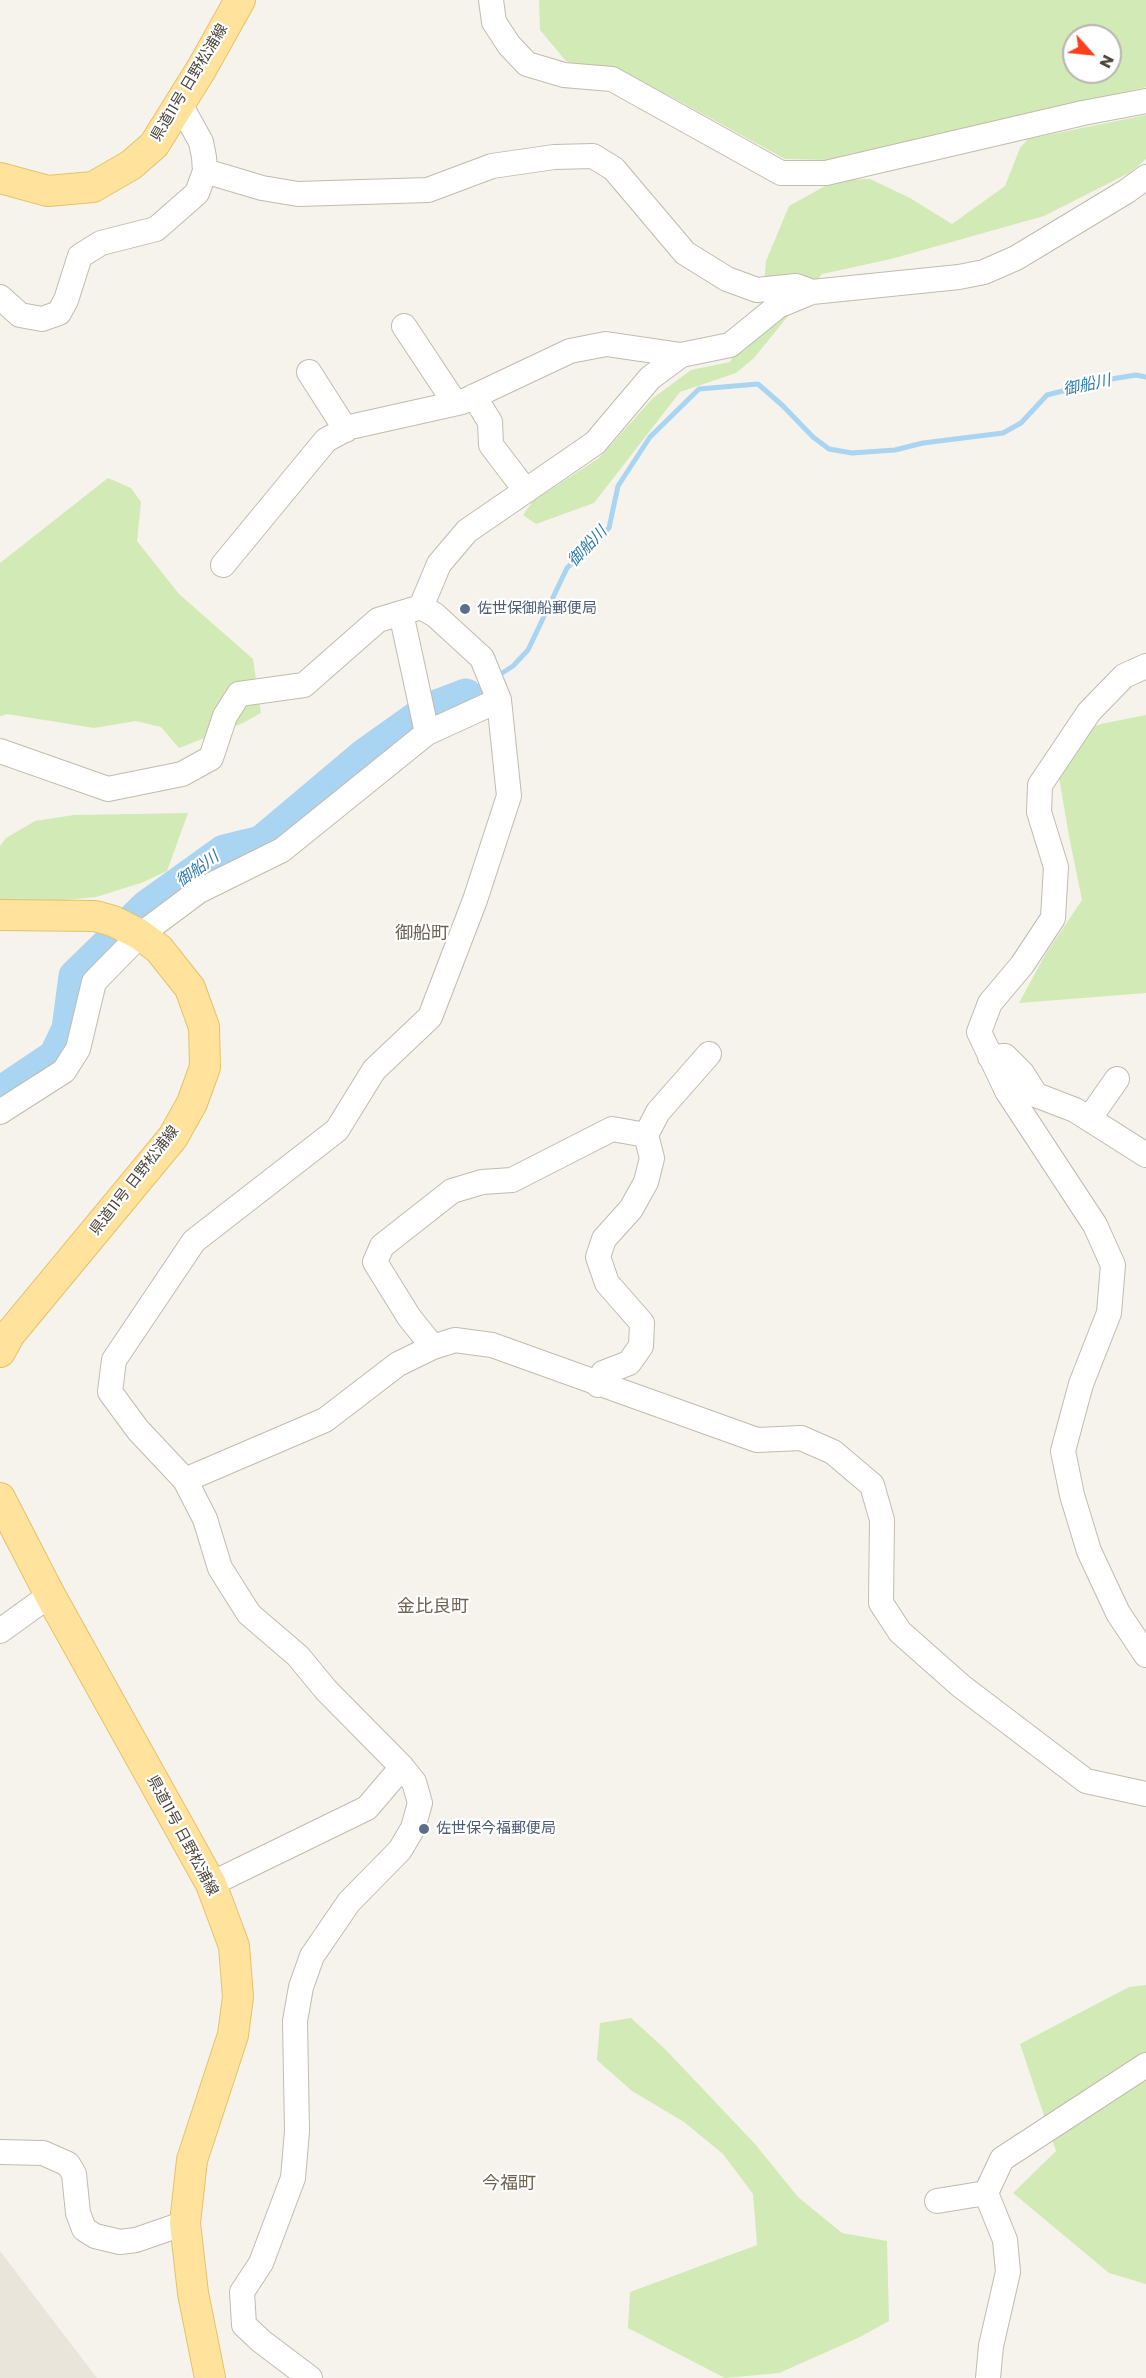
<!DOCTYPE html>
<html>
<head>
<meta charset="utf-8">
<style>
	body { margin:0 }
	#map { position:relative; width:1146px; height:2378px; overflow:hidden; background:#f6f3ec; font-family:Poppins,sans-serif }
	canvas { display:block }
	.north { position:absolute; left:1062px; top:24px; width:60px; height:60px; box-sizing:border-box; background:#fff; border:2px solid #b7b4b0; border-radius:50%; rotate:117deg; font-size:16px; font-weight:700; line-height:24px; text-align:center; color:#4b4439 }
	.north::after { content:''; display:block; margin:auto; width:21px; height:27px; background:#fc3f1d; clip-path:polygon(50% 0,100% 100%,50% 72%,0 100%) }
</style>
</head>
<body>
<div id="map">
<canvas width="1146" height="2378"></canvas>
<div class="north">N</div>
</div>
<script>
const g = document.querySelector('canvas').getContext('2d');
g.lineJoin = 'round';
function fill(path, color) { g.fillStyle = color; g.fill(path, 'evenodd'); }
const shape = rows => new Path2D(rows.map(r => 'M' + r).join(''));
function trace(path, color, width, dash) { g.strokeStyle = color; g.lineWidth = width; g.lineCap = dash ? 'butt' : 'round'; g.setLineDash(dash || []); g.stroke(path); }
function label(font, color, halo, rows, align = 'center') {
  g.font = font + ' Poppins,"Noto Sans JP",sans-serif'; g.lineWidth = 4.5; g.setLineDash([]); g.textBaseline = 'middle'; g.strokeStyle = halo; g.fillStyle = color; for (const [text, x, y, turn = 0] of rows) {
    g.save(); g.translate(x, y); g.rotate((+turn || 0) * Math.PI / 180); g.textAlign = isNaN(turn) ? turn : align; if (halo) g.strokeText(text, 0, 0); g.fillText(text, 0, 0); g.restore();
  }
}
const residential = shape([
	[0,2251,97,2378,0,2378]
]);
const green = shape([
	[539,0,1146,0,1146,87,834,160,785,159,670,96,566,61,540,30],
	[1074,36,1110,36,1110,72,1074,72],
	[1146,115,1146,159,1129,173,1044,216,891,259,822,274,754,358,736,373,680,392,594,503,536,524,523,515,533,501,599,458,653,398,691,370,730,362,762,303,766,261,789,206,836,180,870,179,910,198,952,224,1005,186,1020,148,1028,139],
	[108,478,131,488,141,502,137,541,179,594,253,659,261,713,243,723,179,748,161,727,136,721,94,728,7,714,0,716,0,563],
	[1146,715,1146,993,1019,1003,1045,955,1082,900,1069,836,1053,742,1101,724],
	[188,813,167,871,141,883,96,897,28,904,0,900,0,846,6,838,35,821,74,815],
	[1146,1985,1146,2284,1109,2273,1013,2193,1056,2151,1020,2044,1129,1987],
	[631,2018,665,2049,755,2144,798,2197,842,2233,887,2241,889,2321,858,2338,779,2373,725,2378,628,2328,630,2292,757,2245,753,2194,723,2154,684,2122,632,2091,597,2060,600,2023]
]);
const stream = shape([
	[496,677,513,666,528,650,567,568,609,528,618,486,650,437,699,389,758,384,782,405,813,437,829,449,852,453,895,450,923,443,1003,433,1021,423,1047,395,1105,380,1136,375,1146,377],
	[466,695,485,683]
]);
const river = shape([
	[0,1093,55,1056,68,1029,75,976,146,907,224,851,261,842,363,756,429,709,466,695]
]);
const minor = shape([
	[491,0,494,22,509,45,527,64,564,75,612,79,781,173,826,173,1083,113,1146,101],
	[205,171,262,188,298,194,428,190,492,166,554,157,593,156,614,169,685,253,727,279,757,290,796,286,807,290],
	[0,297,20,315,42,319,59,313,66,300,80,256,101,243,156,229,197,193,205,171,204,157,201,142,180,104],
	[404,326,455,403],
	[309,372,346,430],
	[474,396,490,422,491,445,526,491],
	[223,565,326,440,350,427,462,402,570,351,606,344,681,355],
	[421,607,439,564,467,531,595,443,650,378,681,355,730,345,778,306,812,292,959,277,984,272,1016,258,1127,191,1146,177],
	[401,613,427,733],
	[1146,666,1124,676,1089,712,1040,785,1039,812,1056,867,1053,918,1022,965,990,1003,979,1032,1007,1091,1095,1225,1113,1265,1109,1313,1081,1384,1063,1451,1072,1495,1089,1551,1118,1613,1146,1655],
	[0,751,108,789,182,774,211,758,225,716,239,694,304,685,378,620,421,607,435,615,482,658,499,700,509,796,475,900,430,1017,374,1070,337,1130,194,1241,114,1360,110,1392,138,1430,185,1480,205,1519,220,1568,249,1614,298,1656,326,1690,402,1767,414,1782,420,1803,413,1828,400,1850,349,1902,312,1956,301,1987,295,2021,297,2131,293,2178,261,2263,242,2292,244,2325,261,2341,310,2378],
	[990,1057,1005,1056,1022,1073,1036,1095,1075,1110,1146,1155],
	[0,1112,64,1071,78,1049,94,982,140,935,199,891,282,850,427,733,499,700],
	[1089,1119,1117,1079],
	[433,1347,409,1317,375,1262,382,1246,452,1191,482,1182,512,1180,612,1129,646,1135,658,1112,709,1054],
	[598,1385,603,1373,629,1363,641,1346,642,1323,607,1283,598,1257,604,1239,631,1209,646,1182,652,1158,646,1135],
	[185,1480,325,1420,398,1364,433,1347,455,1340,492,1345,757,1440,801,1438,833,1452,872,1485,882,1520,881,1603,900,1632,961,1686,1086,1781,1146,1794],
	[0,1631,50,1595],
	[211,1884,367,1808,402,1767],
	[0,2152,43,2153,68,2164,74,2174,78,2213,84,2229,95,2236,120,2242,136,2240,185,2223],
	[937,2201,986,2193],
	[988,2378,991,2346,1008,2272,1005,2240,986,2193,1002,2159,1146,2065]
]);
const major = shape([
	[0,178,48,191,93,187,131,165,154,145,202,68,240,0],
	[0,915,95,916,113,921,139,934,159,949,190,988,204,1027,205,1067,192,1103,173,1137,10,1334,0,1352],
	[0,1498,50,1595,211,1884,234,1946,238,1997,233,2035,192,2160,185,2223,193,2293,210,2378]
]);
const markers = [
	[465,609,6,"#5c6f8a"],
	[424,1829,6,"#5c6f8a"]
];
const streetNames = [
	["県道11号 日野松浦線",190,83,-59],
	["県道11号 日野松浦線",135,1181,-52],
	["県道11号 日野松浦線",182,1836,62]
];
const serviceNames = [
	["佐世保御船郵便局",477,609],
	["佐世保今福郵便局",436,1829]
];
const waterNames = [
	["御船川",1087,386,-12],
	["御船川",588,547,-47],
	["御船川",198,870,-36]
];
const quarterNames = [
	["御船町",422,934],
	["金比良町",433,1607],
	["今福町",509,2184]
];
fill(residential, '#eae5da');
fill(green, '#d2eab5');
trace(stream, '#a9d4f2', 5);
trace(river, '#a9d4f2', 33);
trace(minor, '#c2bbae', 26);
trace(major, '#e6c16a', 32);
trace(minor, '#fff', 24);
trace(major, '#ffe39c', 30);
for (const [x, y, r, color] of markers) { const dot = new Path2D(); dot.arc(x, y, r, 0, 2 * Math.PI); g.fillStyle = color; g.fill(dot); trace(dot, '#fff', 2); }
label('15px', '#4b4439', '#fff', streetNames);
label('15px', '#4e5e75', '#fff', serviceNames, 'left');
label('italic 16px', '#2e7ab2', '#fff', waterNames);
label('18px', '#6e6250', '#fff', quarterNames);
</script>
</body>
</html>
